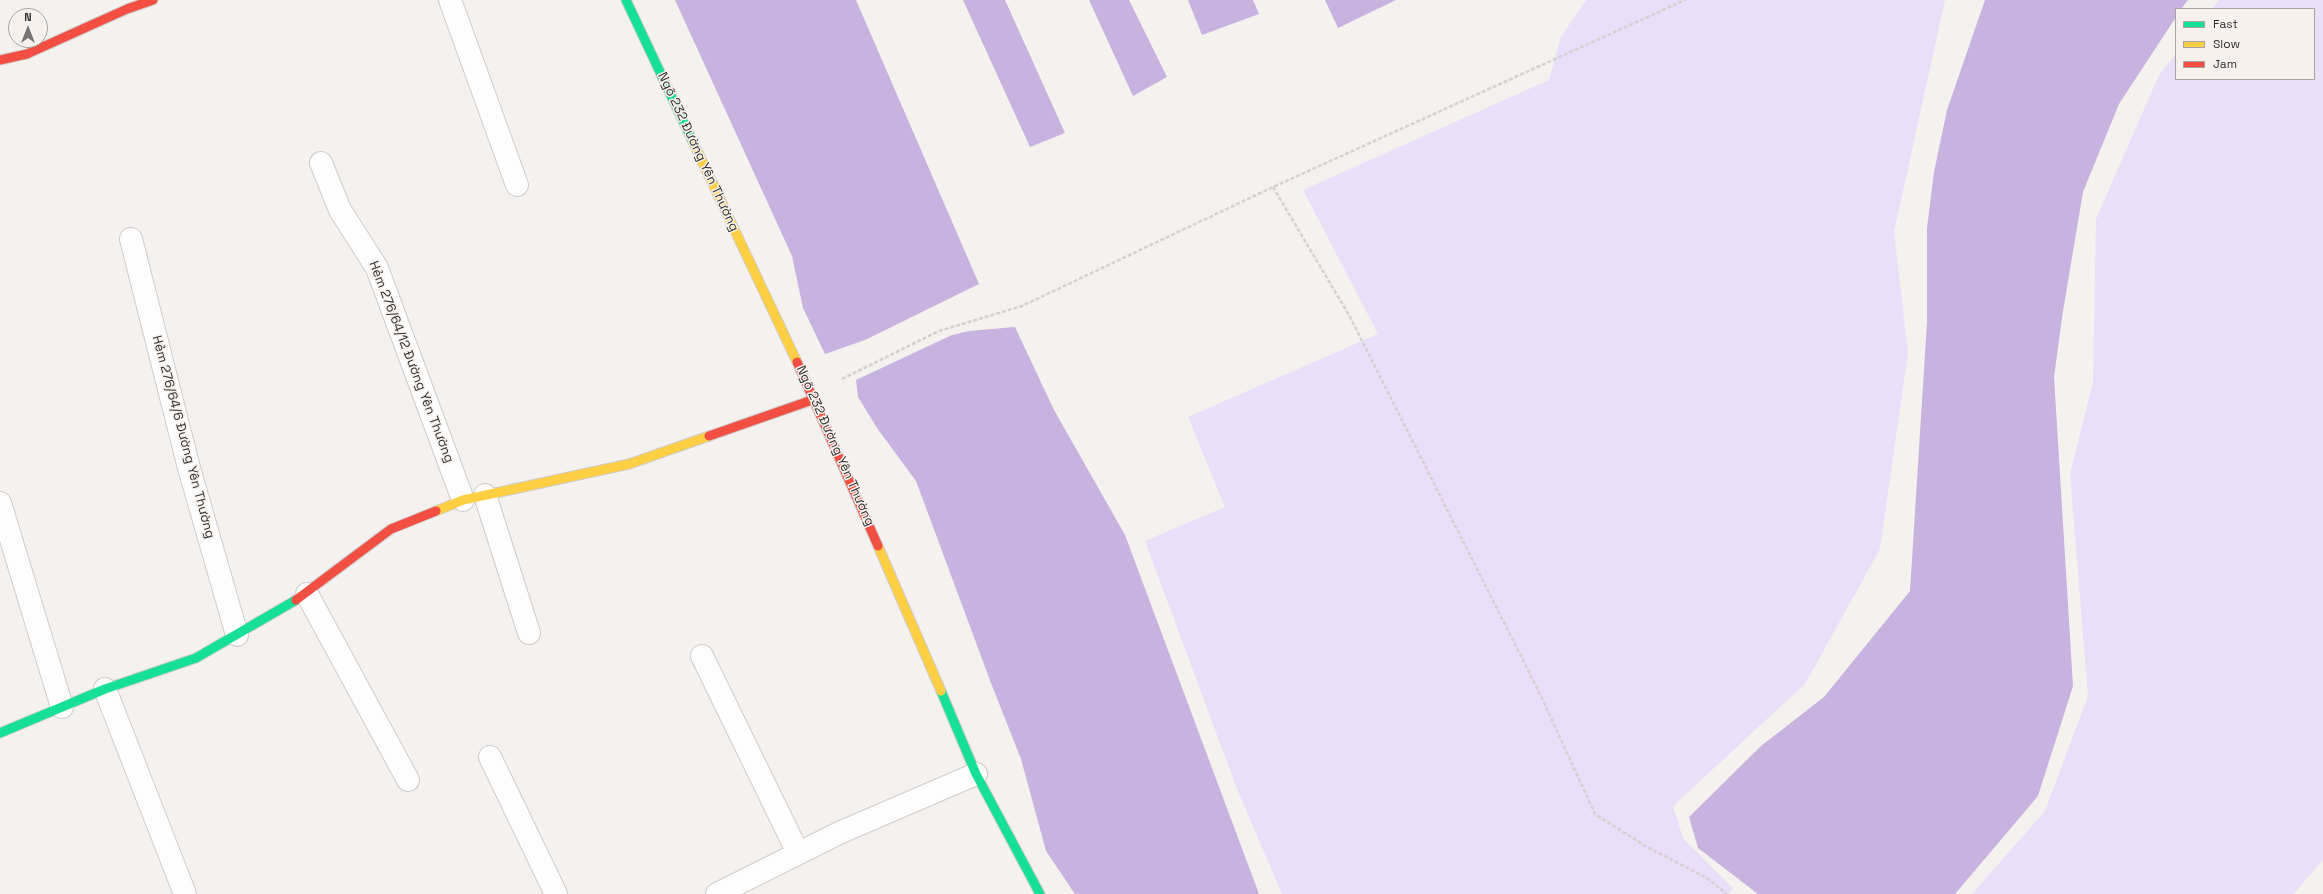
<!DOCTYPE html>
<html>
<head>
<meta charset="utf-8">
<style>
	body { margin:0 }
	#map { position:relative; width:2323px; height:894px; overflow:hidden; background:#f4f1ef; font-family:"Space Grotesk",sans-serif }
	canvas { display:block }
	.legend { position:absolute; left:2175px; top:8px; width:140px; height:72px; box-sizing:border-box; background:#f6f1ed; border:1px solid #a8a4a1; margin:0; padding:5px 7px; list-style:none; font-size:12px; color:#32312f }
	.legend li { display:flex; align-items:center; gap:8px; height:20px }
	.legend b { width:20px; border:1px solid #a8a4a1 }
	.north { position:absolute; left:8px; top:8px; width:40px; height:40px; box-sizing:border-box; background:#f6f1ed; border:1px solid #a8a4a1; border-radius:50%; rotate:0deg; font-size:11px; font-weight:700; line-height:16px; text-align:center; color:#32312f }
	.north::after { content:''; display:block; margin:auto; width:14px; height:18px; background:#767472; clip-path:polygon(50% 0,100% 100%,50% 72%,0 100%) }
</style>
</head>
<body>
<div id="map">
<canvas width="2323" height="894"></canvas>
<ul class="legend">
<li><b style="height:5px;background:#16e098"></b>Fast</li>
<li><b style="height:5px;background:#ffcf43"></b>Slow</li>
<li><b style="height:5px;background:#f24e42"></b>Jam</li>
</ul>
<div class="north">N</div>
</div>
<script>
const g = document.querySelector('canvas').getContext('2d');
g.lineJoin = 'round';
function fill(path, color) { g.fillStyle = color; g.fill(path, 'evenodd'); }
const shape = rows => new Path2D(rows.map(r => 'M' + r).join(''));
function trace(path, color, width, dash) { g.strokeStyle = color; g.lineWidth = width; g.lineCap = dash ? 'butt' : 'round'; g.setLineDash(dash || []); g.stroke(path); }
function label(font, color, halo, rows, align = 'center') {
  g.font = font + ' "Space Grotesk",sans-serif'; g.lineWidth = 3; g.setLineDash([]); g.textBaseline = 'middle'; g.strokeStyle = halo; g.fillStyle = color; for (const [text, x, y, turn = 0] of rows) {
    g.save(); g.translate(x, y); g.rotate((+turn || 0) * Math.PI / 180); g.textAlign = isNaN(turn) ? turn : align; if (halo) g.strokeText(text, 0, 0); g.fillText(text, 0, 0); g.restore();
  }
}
const green = shape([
	[1586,0,1945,0,1894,232,1908,353,1880,549,1805,684,1673,806,1683,838,1733,888,1728,894,1282,894,1237,789,1145,541,1225,507,1188,417,1378,334,1303,190,1549,80,1561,37],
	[2219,0,2323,0,2323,860,2293,894,1972,894,2045,811,2088,696,2070,474,2093,382,2096,219,2159,75,2176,54,2176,79,2314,79,2314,9,2212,9]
]);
const water = shape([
	[675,0,856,0,979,284,865,340,825,354,803,308,792,256],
	[963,0,1005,0,1065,133,1030,147],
	[1089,0,1129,0,1167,77,1133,96],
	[1188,0,1253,0,1259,14,1202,35],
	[1325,0,1396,0,1338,28],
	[1985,0,2188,0,2181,9,2176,9,2176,17,2119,104,2083,192,2063,311,2054,377,2073,686,2038,796,1955,894,1758,894,1698,848,1689,817,1761,746,1824,697,1910,591,1927,322,1927,228,1934,172,1947,110],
	[1015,327,1054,410,1125,535,1259,894,1075,894,1046,851,1021,759,991,683,916,481,877,428,858,397,856,380,952,335,969,331]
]);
const path = shape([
	[1273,187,1349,315,1540,694,1595,814,1647,847,1707,878,1727,894],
	[842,379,939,331,1022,306,1273,187,1685,0]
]);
const lane = shape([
	[450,0,517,185],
	[321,163,340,210,377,268,463,500],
	[131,239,189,468,237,635],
	[485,495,529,633],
	[0,503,62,707],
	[307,594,408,780],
	[702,656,798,853],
	[490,757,556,894]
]);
const street = shape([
	[105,689,185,894],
	[717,894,839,833,976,774]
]);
const fast = shape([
	[626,0,693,142],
	[941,691,976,774,1040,894],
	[0,733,105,689,196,658,296,600]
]);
const slow = shape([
	[693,142,797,362],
	[436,511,463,500,629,464,709,436],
	[878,546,941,691]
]);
const jam = shape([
	[0,60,27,54,127,9,153,0],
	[797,362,878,546],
	[709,436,815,399],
	[296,600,391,529,436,511]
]);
const streetNames = [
	["Ngõ 232 Đường Yên Thường",698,152,65],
	["Hẻm 276/64/12 Đường Yên Thường",411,362,69],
	["Hẻm 276/64/6 Đường Yên Thường",183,437,75],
	["Ngõ 232 Đường Yên Thường",835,446,66]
];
fill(green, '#eadef8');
fill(water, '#c6b3df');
trace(lane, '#cfcdcc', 24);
trace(street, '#cfcdcc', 24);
trace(fast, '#cfcdcc', 11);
trace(slow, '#cfcdcc', 11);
trace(jam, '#cfcdcc', 11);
trace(path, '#d3d2d1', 2.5, [4, 2]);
trace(lane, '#fdfdfd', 22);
trace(street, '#fdfdfd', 22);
trace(fast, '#16e098', 9);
trace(slow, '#ffcf43', 9);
trace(jam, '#f24e42', 9);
label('13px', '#32312f', '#f6f1ed', streetNames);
</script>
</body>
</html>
